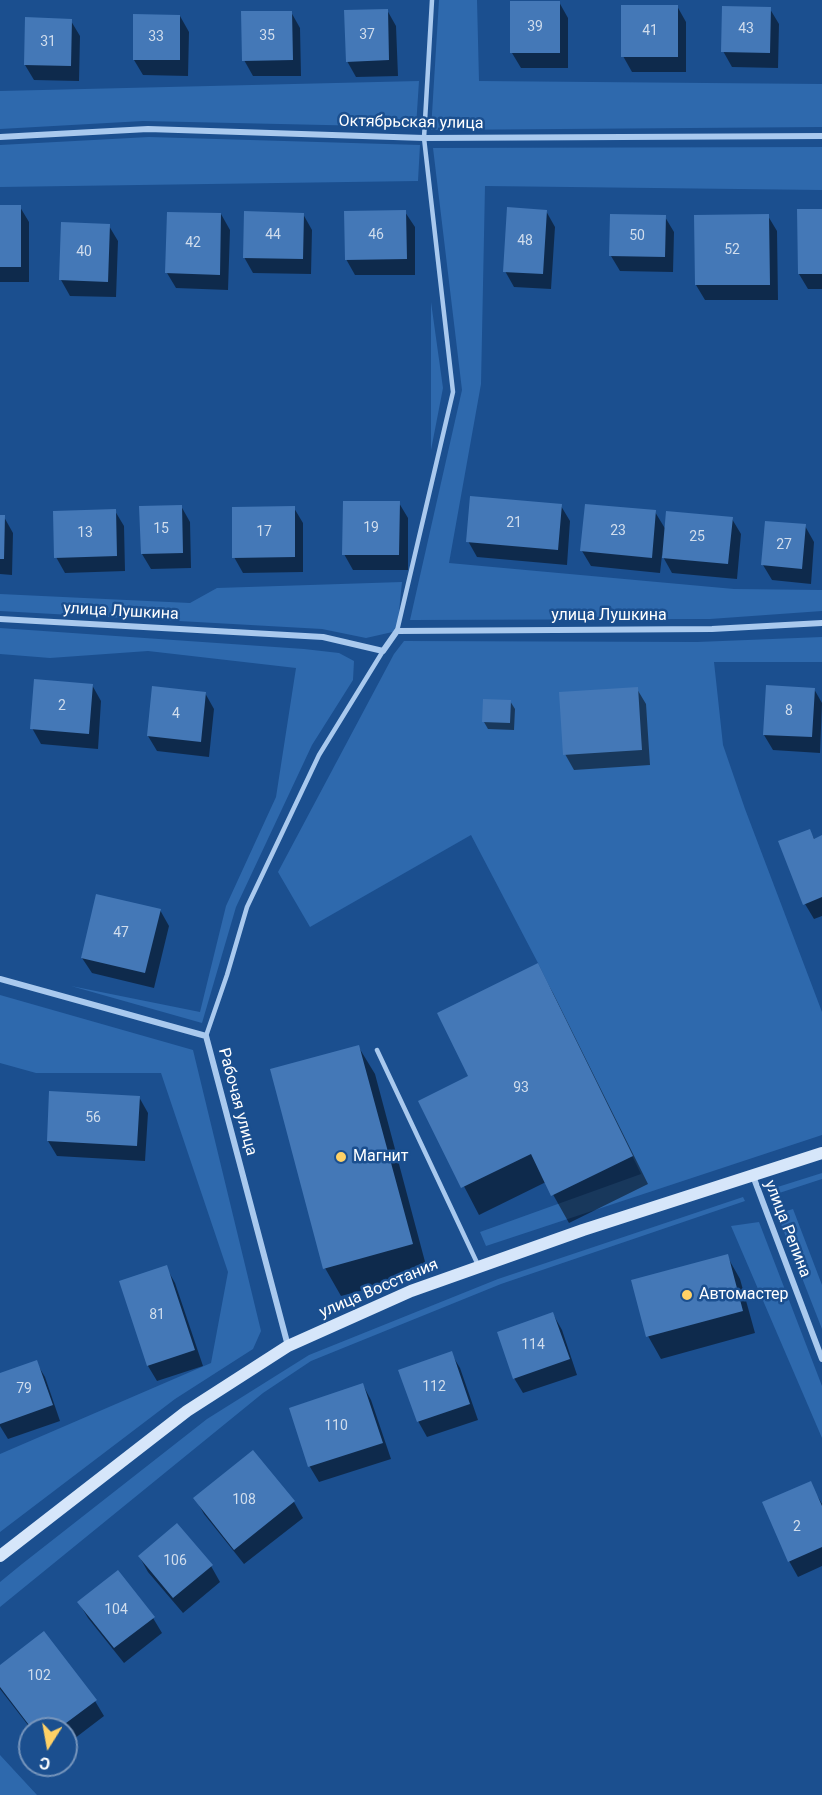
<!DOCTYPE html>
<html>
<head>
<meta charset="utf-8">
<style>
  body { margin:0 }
  #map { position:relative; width:822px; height:1795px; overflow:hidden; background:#1b4f8f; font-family:Roboto,sans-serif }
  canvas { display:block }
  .north { position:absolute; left:18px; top:1717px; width:60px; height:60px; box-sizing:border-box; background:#1b4f8f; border:2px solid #7695bc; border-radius:50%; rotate:191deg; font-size:16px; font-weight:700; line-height:24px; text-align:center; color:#fff }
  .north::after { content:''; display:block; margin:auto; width:21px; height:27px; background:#ffd166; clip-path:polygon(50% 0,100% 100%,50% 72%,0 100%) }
</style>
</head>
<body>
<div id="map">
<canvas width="822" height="1795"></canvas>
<div class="north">С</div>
</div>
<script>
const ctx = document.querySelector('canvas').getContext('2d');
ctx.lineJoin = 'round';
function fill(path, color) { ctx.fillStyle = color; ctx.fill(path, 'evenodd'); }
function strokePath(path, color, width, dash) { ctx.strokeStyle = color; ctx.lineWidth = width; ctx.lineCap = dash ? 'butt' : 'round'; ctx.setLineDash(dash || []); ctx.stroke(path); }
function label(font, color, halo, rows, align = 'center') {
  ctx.font = font + ' Roboto,sans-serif'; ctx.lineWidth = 5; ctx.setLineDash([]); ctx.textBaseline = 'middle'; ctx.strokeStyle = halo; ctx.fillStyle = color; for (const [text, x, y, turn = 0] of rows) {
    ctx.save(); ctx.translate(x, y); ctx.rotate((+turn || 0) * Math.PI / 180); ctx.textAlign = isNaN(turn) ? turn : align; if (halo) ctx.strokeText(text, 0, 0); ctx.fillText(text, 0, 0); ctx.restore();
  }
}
const green = new Path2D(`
  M 439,0 L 477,0 L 479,81 L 822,84 L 822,127 L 431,130 Z
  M 419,81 L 416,127 L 143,121 L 0,129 L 0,91 Z
  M 149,137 L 420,145 L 418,181 L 0,187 L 0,145 Z
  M 822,147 L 822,190 L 485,186 L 481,384 L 449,563 L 734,589 L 822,590 L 822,611 L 710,619 L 410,620 L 462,390 L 433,148 Z
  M 431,302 L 443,388 L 431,450 Z
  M 402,582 L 397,631 L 366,638 L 322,629 L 0,611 L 0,594 L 190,603 L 217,588 Z
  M 0,628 L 304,649 L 339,653 L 354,661 L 353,680 L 312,745 L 236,907 L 202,1023 L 71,986 L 200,1012 L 226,906 L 276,797 L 296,668 L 148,651 L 50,658 L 0,654 Z
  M 822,637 L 822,662 L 714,662 L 723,745 L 745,809 L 822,1012 L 822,1135 L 486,1246 L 480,1232 L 641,1174 L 538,963 L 471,835 L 310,927 L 278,872 L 394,654 L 404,641 L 697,642 Z
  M 0,995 L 193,1050 L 261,1331 L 253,1349 L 175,1399 L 0,1532 L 0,1454 L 211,1363 L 228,1272 L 161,1073 L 36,1073 L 0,1063 Z
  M 822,1173 L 822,1179 L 770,1196 L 768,1190 Z
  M 743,1197 L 745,1201 L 501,1284 L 311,1361 L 263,1393 L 0,1607 L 0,1582 L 22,1564 L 207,1419 L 309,1355 L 498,1279 Z
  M 793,1209 L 822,1285 L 822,1329 L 777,1214 Z
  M 759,1222 L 822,1386 L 822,1438 L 731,1226 Z
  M 0,1755 L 37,1795 L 0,1795 Z`);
const shadow = new Path2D(`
  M 559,2 L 568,18 L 568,68 L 521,68 L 512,53 Z
  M 677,6 L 686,22 L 686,72 L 632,72 L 623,56 Z
  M 770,9 L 779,24 L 778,68 L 732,67 L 723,51 Z
  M 387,10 L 396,26 L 398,76 L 356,77 L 347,61 Z
  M 291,12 L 300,28 L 301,76 L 253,76 L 244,60 Z
  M 180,16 L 189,32 L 188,76 L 143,75 L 134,60 Z
  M 71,21 L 80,36 L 79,81 L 34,80 L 25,65 Z
  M 0,207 L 20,207 L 29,222 L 29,282 L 0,282 Z
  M 822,210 L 822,289 L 808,289 L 799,274 Z
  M 546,211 L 555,227 L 551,289 L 514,287 L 505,271 Z
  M 405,212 L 415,227 L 415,275 L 355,275 L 346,259 Z
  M 221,214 L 230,230 L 228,290 L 176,288 L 167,273 Z
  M 303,214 L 312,230 L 311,274 L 253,273 L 244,257 Z
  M 768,216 L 777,231 L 778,300 L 705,300 L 696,285 Z
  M 665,217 L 674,232 L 673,272 L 620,271 L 611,256 Z
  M 109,226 L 118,241 L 116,297 L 70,296 L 61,280 Z
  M 399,503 L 408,518 L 408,570 L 353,570 L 344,554 Z
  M 181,506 L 190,522 L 191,568 L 151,569 L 142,554 Z
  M 561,506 L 570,521 L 567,565 L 477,557 L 468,541 Z
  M 294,508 L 303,523 L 303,572 L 243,573 L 234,557 Z
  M 115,511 L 124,526 L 125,571 L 65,573 L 56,557 Z
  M 655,512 L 666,530 L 732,519 L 741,534 L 737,579 L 672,573 L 662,555 L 660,573 L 591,566 L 582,551 Z
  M 0,517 L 4,517 L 13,533 L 12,575 L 0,574 Z
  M 805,526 L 814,542 L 811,584 L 772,580 L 763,565 Z
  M 92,685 L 101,701 L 98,749 L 41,744 L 32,728 Z
  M 637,689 L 646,704 L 650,765 L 574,770 L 565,754 Z
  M 814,689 L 822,703 L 820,753 L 773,750 L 764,735 Z
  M 205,693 L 214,709 L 209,757 L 157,751 L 148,736 Z
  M 510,701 L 515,709 L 514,730 L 488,729 L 484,722 Z
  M 809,830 L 815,840 L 822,837 L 822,916 L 814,919 L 805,904 Z
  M 160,910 L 169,926 L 154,988 L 92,973 L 82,958 Z
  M 537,965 L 553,993 L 648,1184 L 569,1223 L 546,1182 L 479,1215 L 420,1102 L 470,1077 Z
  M 358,1046 L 375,1074 L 428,1273 L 341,1296 L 325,1268 Z
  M 139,1097 L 148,1113 L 145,1161 L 57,1156 L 48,1141 Z
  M 727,1256 L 740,1279 L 755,1333 L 661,1359 L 648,1336 Z
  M 166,1267 L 175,1283 L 203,1366 L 157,1381 L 148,1366 Z
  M 553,1314 L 562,1330 L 577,1375 L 523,1393 L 514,1378 Z
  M 451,1353 L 460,1368 L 478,1420 L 427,1437 L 418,1421 Z
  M 36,1362 L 45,1377 L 60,1421 L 8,1439 L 0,1426 L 0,1374 Z
  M 363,1385 L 371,1400 L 391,1459 L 319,1482 L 310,1467 L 290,1409 Z
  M 253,1452 L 294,1502 L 303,1518 L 244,1564 L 204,1514 L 195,1498 Z
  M 810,1483 L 822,1504 L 822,1566 L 798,1577 L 789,1561 Z
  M 139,1556 L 211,1566 L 220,1582 L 183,1613 L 148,1572 Z
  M 79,1603 L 153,1618 L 162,1633 L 124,1663 L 88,1618 Z
  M 0,1666 L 95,1701 L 104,1716 L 66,1745 L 66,1729 L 31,1729 L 0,1689 Z`);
const building = new Path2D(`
  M 510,1 L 560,1 L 560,53 L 510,53 Z
  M 621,5 L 678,5 L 678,57 L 621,57 Z
  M 722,6 L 771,7 L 770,53 L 721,52 Z
  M 388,9 L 389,60 L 346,62 L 344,10 Z
  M 241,11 L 292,11 L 293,60 L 242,61 Z
  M 133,14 L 180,15 L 180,60 L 133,60 Z
  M 25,17 L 72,19 L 71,66 L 24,65 Z
  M 0,205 L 21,205 L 21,267 L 0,267 Z
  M 507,207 L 547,210 L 543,274 L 503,272 Z
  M 797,209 L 822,209 L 822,274 L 798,274 Z
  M 406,210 L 407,259 L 345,260 L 344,211 Z
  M 244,211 L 304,213 L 303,259 L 243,258 Z
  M 167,212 L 221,213 L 220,275 L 165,273 Z
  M 610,214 L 666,215 L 665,257 L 609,256 Z
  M 769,214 L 770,285 L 695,285 L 694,215 Z
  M 61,222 L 110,224 L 108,282 L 59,280 Z
  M 470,496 L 562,504 L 558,550 L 466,542 Z
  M 343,501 L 400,501 L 399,555 L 342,555 Z
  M 585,504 L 656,510 L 652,558 L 580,551 Z
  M 182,505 L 183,553 L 141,554 L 139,506 Z
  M 295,506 L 295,557 L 232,558 L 232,507 Z
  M 116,509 L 117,556 L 54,558 L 53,511 Z
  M 666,511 L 733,517 L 728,564 L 662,558 Z
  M 0,515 L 5,515 L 4,559 L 0,559 Z
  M 765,521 L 806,524 L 802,569 L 761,565 Z
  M 34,679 L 93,684 L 89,734 L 30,729 Z
  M 766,685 L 815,688 L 812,737 L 763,735 Z
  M 152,686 L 206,692 L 201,742 L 147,736 Z
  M 638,687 L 642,750 L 563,755 L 559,692 Z
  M 483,699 L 511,700 L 510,723 L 482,722 Z
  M 810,829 L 814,839 L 822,835 L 822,897 L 803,905 L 778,841 Z
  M 96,894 L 161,909 L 145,973 L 81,958 Z
  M 538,963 L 633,1156 L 551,1196 L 531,1154 L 461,1188 L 418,1101 L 468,1076 L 437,1013 Z
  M 359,1045 L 413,1244 L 323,1269 L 270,1069 Z
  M 49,1091 L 140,1096 L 137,1146 L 47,1141 Z
  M 728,1254 L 743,1311 L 646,1337 L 631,1280 Z
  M 167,1265 L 195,1350 L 147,1366 L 119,1281 Z
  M 553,1312 L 570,1359 L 513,1379 L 497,1332 Z
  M 452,1351 L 470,1404 L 417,1422 L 398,1370 Z
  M 37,1360 L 53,1405 L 0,1424 L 0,1373 Z
  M 363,1383 L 383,1443 L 308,1467 L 289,1408 Z
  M 253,1450 L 295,1501 L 234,1550 L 193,1498 Z
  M 811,1481 L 822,1506 L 822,1547 L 788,1562 L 762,1502 Z
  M 177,1523 L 213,1565 L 173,1598 L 138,1556 Z
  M 118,1570 L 155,1617 L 114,1648 L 77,1602 Z
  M 44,1631 L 97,1700 L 58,1729 L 32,1729 L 0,1687 L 0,1665 Z`);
const service = new Path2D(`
  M 397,631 L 453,392 L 424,138 L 432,0
  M 206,1036 L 227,975 L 247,907 L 319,755 L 383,651
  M 377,1050 L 479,1267`);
const minor = new Path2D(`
  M 0,137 L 148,129 L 424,138 L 822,136
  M 0,619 L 323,637 L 383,651 L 397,631 L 712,629 L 822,623
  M 0,979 L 206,1036 L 288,1346
  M 753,1176 L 822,1359`);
const secondary = new Path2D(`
  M 0,1556 L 187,1411 L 288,1346 L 411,1291 L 583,1230 L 822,1153`);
const markers = [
  [341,1157,6,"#ffd166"],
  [687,1295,6,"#ffd166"]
];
const numberNames = [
  ["39",535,27],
  ["43",746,29],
  ["41",650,31],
  ["37",367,35],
  ["35",267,36],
  ["33",156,37],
  ["31",48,42],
  ["44",273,235],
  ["46",376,235],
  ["50",637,236],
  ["48",525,241],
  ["42",193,243],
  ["52",732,250],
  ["40",84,252],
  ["21",514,523],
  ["19",371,528],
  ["15",161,529],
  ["23",618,531],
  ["17",264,532],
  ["13",85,533],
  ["25",697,537],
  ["27",784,545],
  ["2",62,706],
  ["8",789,711],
  ["4",176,714],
  ["47",121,933],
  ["93",521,1088],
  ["56",93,1118],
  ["81",157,1315],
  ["114",533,1345],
  ["112",434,1387],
  ["79",24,1389],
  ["110",336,1426],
  ["108",244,1500],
  ["2",797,1527],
  ["106",175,1561],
  ["104",116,1610],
  ["102",39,1676]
];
const streetNames = [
  ["Октябрьская улица",411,123,1],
  ["улица Лушкина",121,612,3],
  ["улица Лушкина",609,616],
  ["Рабочая улица",237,1102,75],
  ["улица Репина",787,1229,69],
  ["улица Восстания",379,1289,-23]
];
const poiNames = [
  ["Магнит",353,1157],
  ["Автомастер",699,1295]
];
fill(green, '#2e69ad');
fill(shadow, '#0007');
fill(building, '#4478b7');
strokePath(service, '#a9c9ee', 4.5);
strokePath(minor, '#a9c9ee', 6);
strokePath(secondary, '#d6e6fa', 12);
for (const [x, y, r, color] of markers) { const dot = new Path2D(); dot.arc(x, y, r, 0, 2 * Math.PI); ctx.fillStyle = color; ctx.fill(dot); strokePath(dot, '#1b4f8f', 2); }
label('14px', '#d0dded', null, numberNames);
label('16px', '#fff', '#1b4f8f', streetNames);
label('16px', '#fff', '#1b4f8f', poiNames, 'left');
</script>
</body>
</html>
